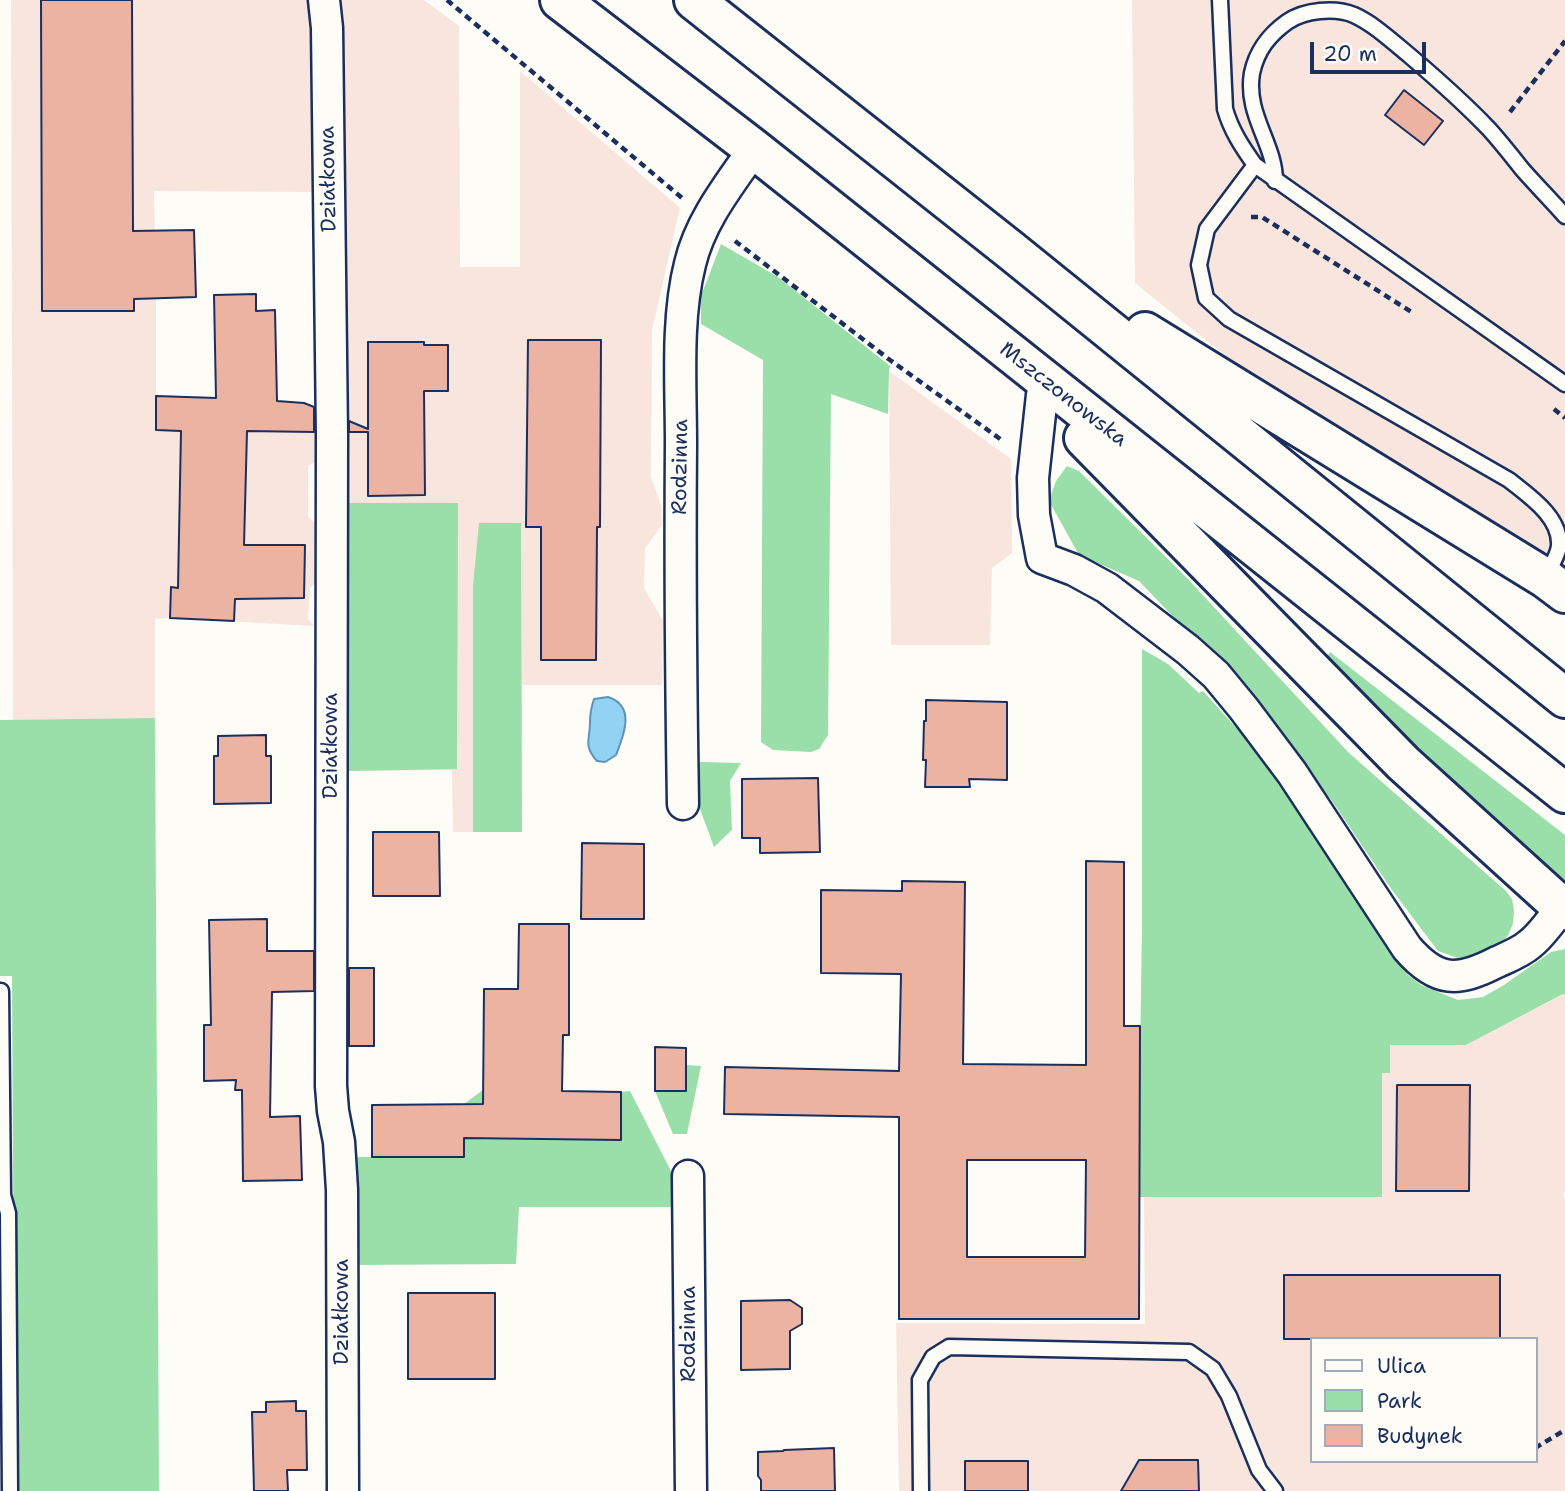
<!DOCTYPE html>
<html>
<head>
<meta charset="utf-8">
<style>
  body { margin:0 }
  #map { position:relative; width:1565px; height:1491px; overflow:hidden; background:#fdfcf7; font-family:"Shantell Sans",sans-serif }
  canvas { display:block }
  .legend { position:absolute; left:1310px; top:1337px; width:228px; height:126px; box-sizing:border-box; background:#fdfcf7; border:2px solid #a3aaba; margin:0; padding:9px 12px; list-style:none; font-size:21px; color:#1b2f5e }
  .legend li { display:flex; align-items:center; gap:14px; height:35px }
  .legend b { width:35px; border:2px solid #a3aaba }
  .scale { position:absolute; left:1310px; top:42px; width:116px; height:32px; box-sizing:border-box; border:4px solid #1b2f5e; border-top:0; padding-left:9px; font-size:21px; line-height:24px; white-space:nowrap; color:#1b2f5e; -webkit-text-stroke:5px #fdfcf7; paint-order:stroke }
</style>
</head>
<body>
<div id="map">
<canvas width="1565" height="1491"></canvas>
<ul class="legend">
<li><b style="height:9px;background:#fdfcf7"></b>Ulica</li>
<li><b style="height:19px;background:#9adea9"></b>Park</li>
<li><b style="height:19px;background:#ecb3a3"></b>Budynek</li>
</ul>
<div class="scale">20 m</div>
</div>
<script>
const ctx = document.querySelector('canvas').getContext('2d');
ctx.lineJoin = 'round';
function fill(path, color) { ctx.fillStyle = color; ctx.fill(path, 'evenodd'); }
function strokePath(path, color, width, dash) { ctx.strokeStyle = color; ctx.lineWidth = width; ctx.lineCap = dash ? 'butt' : 'round'; ctx.setLineDash(dash || []); ctx.stroke(path); }
function label(font, color, halo, rows, align = 'center') {
  ctx.font = font + ' "Shantell Sans",sans-serif'; ctx.lineWidth = 6; ctx.setLineDash([]); ctx.textBaseline = 'middle'; ctx.strokeStyle = halo; ctx.fillStyle = color; for (const [text, x, y, turn = 0] of rows) {
    ctx.save(); ctx.translate(x, y); ctx.rotate((+turn || 0) * Math.PI / 180); ctx.textAlign = isNaN(turn) ? turn : align; if (halo) ctx.strokeText(text, 0, 0); ctx.fillText(text, 0, 0); ctx.restore();
  }
}
const built = new Path2D(`
  M 11,0 L 310,0 L 314,6 L 317,192 L 154,191 L 156,298 L 156,430 L 318,432 L 318,461 L 308,466 L 308,516 L 317,526 L 318,581 L 310,588 L 309,607 L 308,619 L 314,626 L 170,618 L 155,619 L 155,718 L 13,720 Z
  M 340,0 L 424,0 L 459,26 L 460,267 L 520,267 L 520,71 L 680,208 L 652,330 L 651,477 L 661,505 L 662,525 L 645,548 L 644,588 L 663,621 L 662,685 L 522,685 L 522,832 L 453,832 L 452,770 L 349,771 Z
  M 1132,0 L 1565,0 L 1565,567 L 1247,373 L 1135,283 Z
  M 889,371 L 1011,459 L 1012,553 L 992,568 L 990,645 L 891,645 Z
  M 1564,994 L 1565,995 L 1565,1192 L 1563,1193 L 1565,1198 L 1565,1491 L 899,1491 L 896,1323 L 1145,1324 L 1144,1197 L 1382,1197 L 1382,1073 L 1390,1072 L 1390,1044 L 1466,1045 ZM 1311,1339 L 1535,1339 L 1535,1461 L 1311,1461 Z`);
const green = new Path2D(`
  M 721,244 L 778,277 L 890,366 L 889,371 L 888,414 L 831,394 L 828,735 L 819,749 L 811,752 L 773,750 L 761,742 L 763,360 L 701,324 L 701,296 Z
  M 1067,466 L 1079,471 L 1186,577 L 1349,753 L 1506,891 L 1512,899 L 1514,911 L 1513,924 L 1508,935 L 1501,944 L 1494,949 L 1477,957 L 1458,958 L 1438,951 L 1392,890 L 1332,801 L 1276,730 L 1185,629 L 1139,581 L 1079,555 L 1049,501 L 1056,481 Z
  M 346,503 L 458,503 L 457,769 L 349,771 Z
  M 479,523 L 521,523 L 522,832 L 473,832 L 473,586 Z
  M 1142,649 L 1168,664 L 1199,693 L 1203,691 L 1257,751 L 1299,811 L 1385,946 L 1408,975 L 1421,985 L 1458,1000 L 1483,997 L 1504,985 L 1551,952 L 1565,949 L 1565,995 L 1563,994 L 1466,1045 L 1390,1045 L 1390,1073 L 1382,1073 L 1382,1197 L 1138,1197 L 1142,925 Z
  M 1330,652 L 1565,835 L 1565,880 L 1419,762 L 1323,664 Z
  M 155,718 L 159,1491 L 15,1491 L 12,976 L 0,976 L 0,720 Z
  M 700,762 L 741,763 L 730,781 L 732,830 L 714,847 L 700,809 Z
  M 686,1065 L 701,1066 L 687,1134 L 673,1134 L 655,1091 L 686,1091 Z
  M 483,1090 L 518,1091 L 621,1139 L 621,1092 L 630,1091 L 674,1177 L 672,1207 L 519,1207 L 516,1264 L 352,1265 L 352,1157 L 464,1157 L 464,1104 Z`);
const water = new Path2D(`
  M 608,697 C 636,706 624,735 616,755 L 605,762 L 597,761 C 583,745 590,741 590,722 C 590,713 591,708 594,699 Z`);
const building = new Path2D(`
  M 41,0 L 132,0 L 133,231 L 194,230 L 196,297 L 134,299 L 134,311 L 42,311 Z
  M 1404,90 L 1443,121 L 1424,145 L 1385,115 Z
  M 256,294 L 256,311 L 275,310 L 277,401 L 304,403 L 314,407 L 314,432 L 247,431 L 244,545 L 305,545 L 304,598 L 235,599 L 234,621 L 170,618 L 171,587 L 178,588 L 181,431 L 156,430 L 156,396 L 216,398 L 214,295 Z
  M 528,340 L 601,340 L 600,527 L 597,527 L 596,660 L 541,660 L 541,527 L 526,527 Z
  M 368,342 L 424,342 L 424,345 L 448,345 L 448,391 L 424,391 L 425,495 L 368,496 L 368,432 L 349,432 L 349,421 L 368,429 Z
  M 926,700 L 1007,702 L 1007,780 L 969,779 L 970,787 L 925,787 L 926,760 L 923,760 L 924,721 L 926,721 Z
  M 266,735 L 266,756 L 271,756 L 271,803 L 214,804 L 214,756 L 218,756 L 218,736 Z
  M 818,778 L 820,852 L 760,853 L 760,838 L 742,838 L 742,779 Z
  M 373,832 L 439,832 L 440,896 L 373,896 Z
  M 582,843 L 644,844 L 644,919 L 581,919 Z
  M 1086,861 L 1124,862 L 1124,1026 L 1140,1026 L 1139,1319 L 899,1319 L 899,1117 L 724,1114 L 725,1067 L 899,1071 L 901,974 L 821,973 L 821,890 L 902,891 L 902,881 L 965,882 L 963,1064 L 1086,1065 ZM 967,1160 L 1086,1160 L 1085,1257 L 967,1257 Z
  M 267,919 L 267,951 L 314,951 L 314,991 L 272,992 L 270,1117 L 300,1116 L 302,1180 L 243,1181 L 242,1090 L 235,1090 L 236,1080 L 204,1081 L 204,1025 L 211,1025 L 209,920 Z
  M 519,924 L 569,924 L 569,1035 L 563,1035 L 562,1091 L 621,1092 L 621,1140 L 464,1138 L 464,1157 L 372,1157 L 372,1105 L 483,1104 L 484,989 L 518,989 Z
  M 349,968 L 374,968 L 374,1046 L 349,1046 Z
  M 655,1047 L 686,1048 L 686,1091 L 655,1091 Z
  M 1397,1085 L 1470,1085 L 1469,1191 L 1396,1191 Z
  M 1284,1275 L 1500,1275 L 1500,1339 L 1284,1339 Z
  M 408,1293 L 495,1293 L 495,1379 L 408,1379 Z
  M 790,1300 L 802,1308 L 802,1324 L 790,1331 L 790,1369 L 741,1370 L 741,1301 Z
  M 296,1401 L 296,1411 L 306,1411 L 307,1470 L 287,1470 L 288,1491 L 254,1491 L 252,1412 L 266,1412 L 266,1402 Z
  M 834,1448 L 835,1491 L 761,1491 L 761,1480 L 758,1476 L 758,1452 L 783,1451 L 784,1450 Z
  M 1139,1460 L 1198,1460 L 1199,1491 L 1121,1491 Z
  M 965,1461 L 1028,1461 L 1028,1491 L 965,1491 Z`);
const path = new Path2D(`
  M 447,0 L 682,198
  M 1510,112 L 1565,41
  M 1251,217 L 1262,217 L 1413,313
  M 735,241 L 890,360 L 1003,441
  M 1554,409 L 1565,418
  M 1535,1448 L 1565,1430`);
const service = new Path2D(`
  M 1220,0 L 1225,109 C 1231,130 1242,147 1255,165 L 1565,384
  M 1255,165 L 1207,229 L 1199,265 L 1206,298 L 1229,319 L 1509,480 C 1529,496 1561,517 1559,546 C 1558,556 1550,568 1545,577
  M 1275,181 C 1275,143 1245,115 1252,73 C 1257,50 1269,35 1287,22 C 1304,10 1335,7 1354,15 C 1374,24 1393,42 1410,56 C 1437,79 1463,102 1488,128 C 1500,141 1511,155 1522,169 C 1536,185 1551,200 1565,216
  M 1,991 L 3,1195 L 8,1213 L 10,1491
  M 921,1491 L 920,1380 L 933,1357 L 949,1347 L 1189,1352 L 1213,1369 L 1229,1396 L 1259,1470 L 1275,1491`);
const minor = new Path2D(`
  M 324,0 L 327,28 L 332,435 L 331,1086 L 333,1111 L 339,1142 L 342,1190 L 343,1491
  M 1042,395 L 1033,478 L 1034,515 L 1042,558 L 1074,570 L 1107,588 L 1188,650 L 1216,675 L 1244,709 L 1292,773 L 1407,948 C 1437,983 1458,982 1497,962 C 1508,957 1521,952 1530,944 C 1542,935 1552,919 1562,907
  M 683,804 C 681,683 680,563 681,443 C 681,386 676,319 690,264 C 700,221 729,185 754,149
  M 688,1176 L 691,1491`);
const secondary = new Path2D(`
  M 560,0 L 754,149 L 1565,793
  M 694,0 L 1009,249 L 1565,698
  M 1145,332 L 1545,578 L 1565,593
  M 1084,438 L 1403,763 L 1565,910`);
const streetNames = [
  ["Działkowa",329,179,-91],
  ["Mszczonowska",1063,395,38],
  ["Rodzinna",681,467,-89],
  ["Działkowa",332,746,-90],
  ["Działkowa",343,1312,-90],
  ["Rodzinna",690,1334,-90]
];
fill(built, '#f8e6de');
fill(green, '#9adea9');
fill(water, '#92d3f3');
strokePath(water, '#6291b7', 2);
fill(building, '#ecb3a3');
strokePath(building, '#1b2f5e', 2);
strokePath(service, '#1b2f5e', 19);
strokePath(minor, '#1b2f5e', 35);
strokePath(secondary, '#1b2f5e', 44);
strokePath(path, '#1b2f5e', 4.5, [7, 5]);
strokePath(service, '#fdfcf7', 14);
strokePath(minor, '#fdfcf7', 30);
strokePath(secondary, '#fdfcf7', 38);
label('21px', '#1b2f5e', '#fdfcf7', streetNames);
</script>
</body>
</html>
